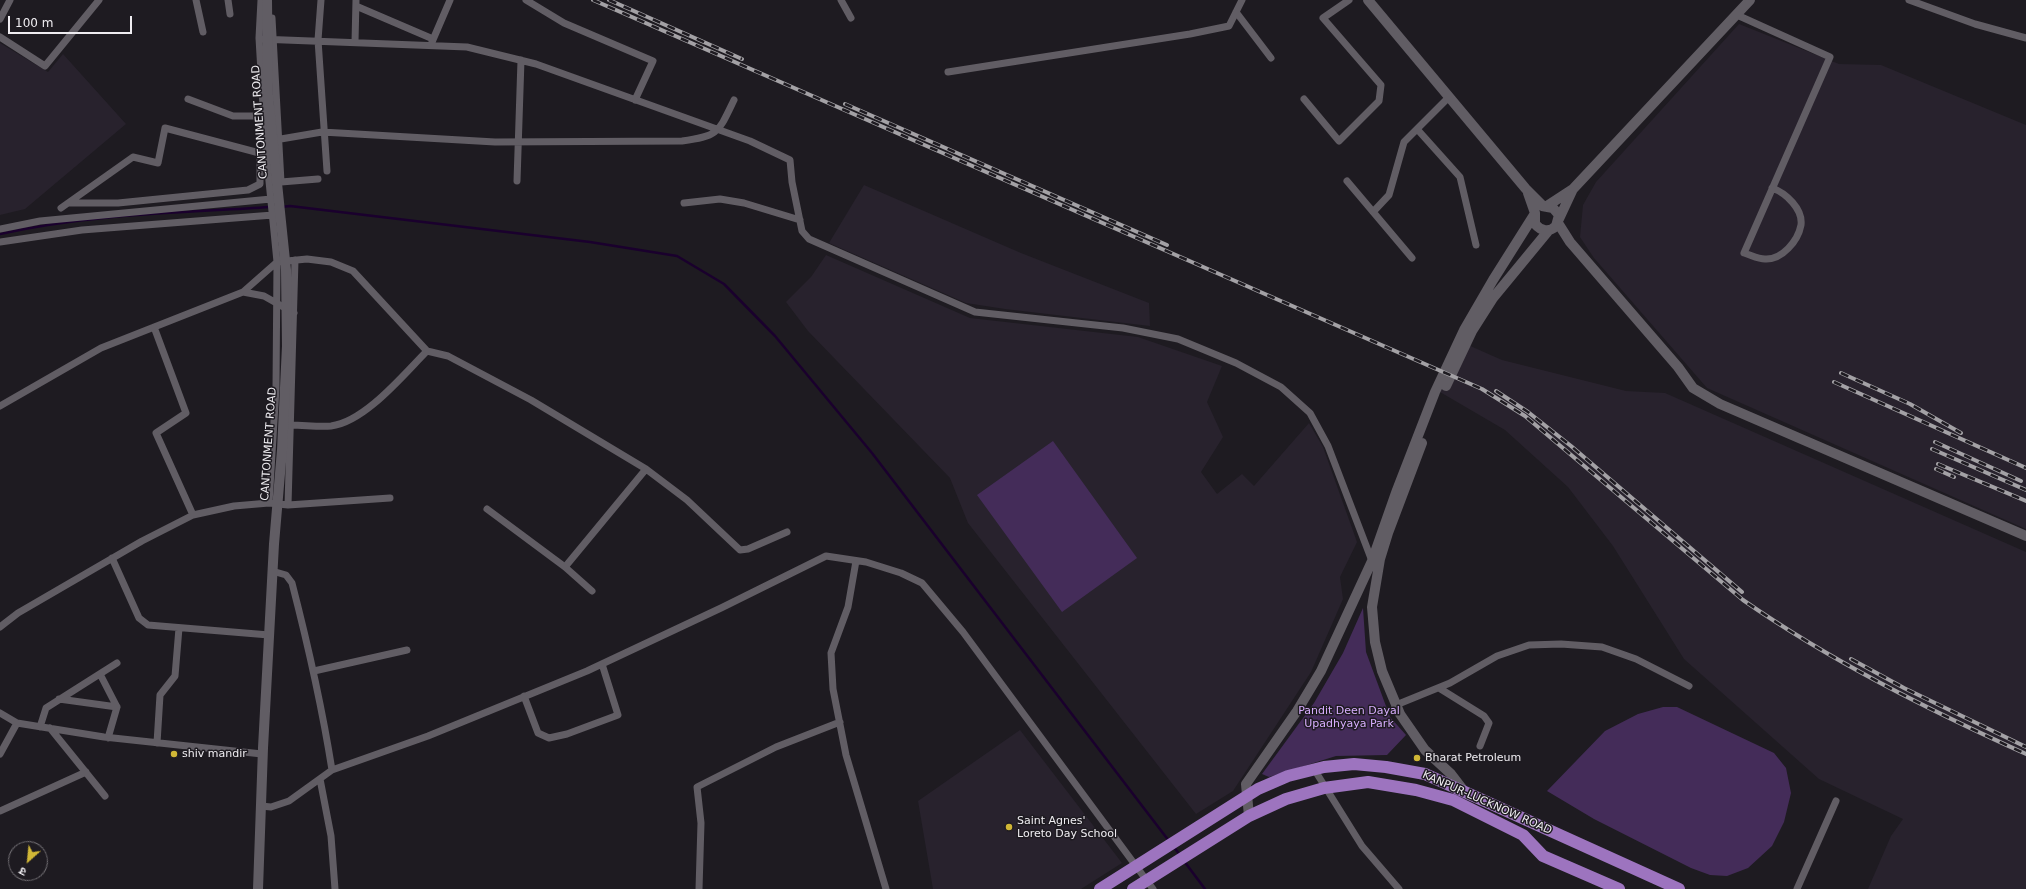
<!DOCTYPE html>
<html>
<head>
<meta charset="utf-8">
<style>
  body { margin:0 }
  #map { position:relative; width:2026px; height:889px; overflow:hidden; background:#1e1b21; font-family:"DejaVu Sans","Noto Sans Devanagari",sans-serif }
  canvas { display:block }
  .north { position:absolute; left:8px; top:841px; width:40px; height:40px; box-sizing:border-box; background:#1e1b21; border:1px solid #726f74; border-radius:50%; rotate:207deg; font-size:11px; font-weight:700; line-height:16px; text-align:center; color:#efedf1 }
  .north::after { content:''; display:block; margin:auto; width:14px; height:18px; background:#d1b736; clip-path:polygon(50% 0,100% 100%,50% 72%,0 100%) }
  .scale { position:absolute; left:8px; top:16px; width:124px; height:18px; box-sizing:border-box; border:2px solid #efedf1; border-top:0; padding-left:5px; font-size:12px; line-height:14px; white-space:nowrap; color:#efedf1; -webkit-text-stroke:3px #1e1b21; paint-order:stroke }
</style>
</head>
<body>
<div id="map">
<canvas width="2026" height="889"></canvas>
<div class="north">उ</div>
<div class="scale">100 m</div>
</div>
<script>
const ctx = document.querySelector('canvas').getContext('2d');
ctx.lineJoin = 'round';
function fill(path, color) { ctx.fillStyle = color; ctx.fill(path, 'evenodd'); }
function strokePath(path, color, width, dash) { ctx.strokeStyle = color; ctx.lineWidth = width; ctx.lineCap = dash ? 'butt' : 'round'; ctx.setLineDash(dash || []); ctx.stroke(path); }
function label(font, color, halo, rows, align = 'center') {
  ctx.font = font + ' "DejaVu Sans",sans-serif'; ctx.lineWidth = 3; ctx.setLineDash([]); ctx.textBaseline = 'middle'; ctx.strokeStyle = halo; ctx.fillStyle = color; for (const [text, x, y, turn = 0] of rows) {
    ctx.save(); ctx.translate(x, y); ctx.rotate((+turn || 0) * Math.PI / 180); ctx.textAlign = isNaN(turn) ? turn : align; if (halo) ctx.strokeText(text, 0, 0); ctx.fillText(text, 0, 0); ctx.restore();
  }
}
const built = new Path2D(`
  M 1739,24 L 1839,64 L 1881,65 L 2026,125 L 2026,529 L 1707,388 L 1594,258 L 1580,237 L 1583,205 L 1596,182 Z
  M 0,43 L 48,72 L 63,54 L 126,124 L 25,209 L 0,215 Z
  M 864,185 L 1021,253 L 1149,303 L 1150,326 L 1005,309 L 966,303 L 829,243 Z
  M 826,255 L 970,318 L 1138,337 L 1222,366 L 1207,402 L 1223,437 L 1201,472 L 1217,494 L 1242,474 L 1254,486 L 1309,423 L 1323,447 L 1357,542 L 1340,577 L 1343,599 L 1311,672 L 1233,791 L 1196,814 L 968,523 L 950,478 L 808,331 L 786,302 L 811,277 Z
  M 1459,341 L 1502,360 L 1626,391 L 1665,393 L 2026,552 L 2026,889 L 1868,889 L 1891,836 L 1903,819 L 1819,779 L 1684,659 L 1613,546 L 1568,487 L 1505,430 L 1440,392 Z
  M 1020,730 L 1122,863 L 1081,889 L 933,889 L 918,801 Z`);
const green = new Path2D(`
  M 1053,441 L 1137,558 L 1062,612 L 977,495 Z
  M 1363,608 L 1366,652 L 1390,717 L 1406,735 L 1387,755 L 1336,756 L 1269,777 L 1262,774 L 1314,703 L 1343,653 Z
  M 1663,707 L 1677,707 L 1774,753 L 1786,768 L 1791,793 L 1784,822 L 1772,846 L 1748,868 L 1727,876 L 1710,875 L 1691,868 L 1594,819 L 1547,791 L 1605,731 L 1638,714 Z`);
const stream = new Path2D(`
  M 281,207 L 290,206 L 590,242 L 677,256 L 724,284 L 775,336 L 872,453 L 1169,841
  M 0,234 C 88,214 180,213 270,207
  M 1173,846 L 1180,855
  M 1184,861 L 1205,889`);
const street = new Path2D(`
  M 196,0 L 203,32
  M 228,0 L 230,14
  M 261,0 L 259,38 L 265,141 L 277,262 L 276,388 L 269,503
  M 321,0 L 318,40 L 327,171
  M 526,0 L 564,23 L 653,61 L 635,100
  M 841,0 L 851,18
  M 1909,0 L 1975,24 L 2026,38
  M 356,6 L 433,39
  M 1236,12 L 1271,58
  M 1737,15 L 1830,57 L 1744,253 C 1751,255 1758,259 1765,259 C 1782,260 1798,241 1801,225 C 1803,209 1786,193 1772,188
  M 272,18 L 281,182 L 318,179
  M 0,19 L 10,0
  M 0,37 L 45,66 L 99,0
  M 259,39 L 467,47 L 536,64 L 750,141 L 790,160 L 792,182 L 802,231 L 809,239 L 975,312 L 1123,328 L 1178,339 L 1236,363 L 1281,387 L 1310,413 L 1328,446 L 1372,561
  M 355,42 L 356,0
  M 432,42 L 450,0
  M 948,72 L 1190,34 L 1229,26 L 1242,0
  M 188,99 L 233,116 L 264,116
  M 1304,99 L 1339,141 L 1379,101 L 1381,85 L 1323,18 L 1349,0
  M 1417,129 L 1460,177 L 1476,245
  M 269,141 L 322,132 L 495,142 L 682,141 C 719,136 718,133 734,100
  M 517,181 L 521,60
  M 1347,181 L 1412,258
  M 69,203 L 118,203 L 248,190 L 260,184 L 260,153
  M 684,203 L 720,199 L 744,203 L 800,220
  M 61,208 L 133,157 L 158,163 L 165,128 L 267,155
  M 1373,212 L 1389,195 L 1404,142 L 1449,97
  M 0,229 L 40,221 L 271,199
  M 0,242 L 82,230 L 273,215
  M 243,292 L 277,262 L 307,259 L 331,262 L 353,271 L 427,351 L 448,356 L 531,400 L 646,469 L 687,500 L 740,550 L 748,549 L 787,532
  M 154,327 L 186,413 L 156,433 L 193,515
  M 0,406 L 101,348 L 243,292 L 264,296 L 294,313
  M 291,425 C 304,425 318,427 331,426 C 365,422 404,374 427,351
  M 288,505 L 295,260
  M 487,509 L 565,567 L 592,591
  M 112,558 L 139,618 L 148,625 L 269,635
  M 856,561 L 848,607 L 831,653 L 833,689 L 846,755 L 886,889
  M 565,567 L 646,469
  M 272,571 L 286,575 L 292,583 C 308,645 322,707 332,770
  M 0,627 L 18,613 L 142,541 L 193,515 L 234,506 L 269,503 L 288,505 L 390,498
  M 314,671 L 407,650
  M 100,674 L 117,707
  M 1439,688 L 1484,716 L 1489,723 L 1480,746
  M 524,696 L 538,733 L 549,738 L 567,734 L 618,715 L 602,664
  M 59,699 L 117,707 L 108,738
  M 1396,705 L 1450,683 L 1497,656 L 1529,645 L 1561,644 L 1602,647 L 1636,659 L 1689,686
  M 0,713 L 17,723 L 104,737 L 262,754
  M 40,727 L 46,708 L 117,663
  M 50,728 L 105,796
  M 157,743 L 160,695 L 175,676 L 179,628
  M 0,754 L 17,723
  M 1314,769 L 1362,846 L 1399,889
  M 320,779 L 331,836 L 335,889
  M 261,806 L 271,807 L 289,801 L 332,770 L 428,736 L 587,671 L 721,608 L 826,556 L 866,562 L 901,573 L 922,583 L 963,632 L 1153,889
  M 0,811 L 86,772
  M 699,889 L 701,823 L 697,787 L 776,747 L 840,722
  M 1797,889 L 1836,801`);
const secondary = new Path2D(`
  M 1368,0 L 1526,189 L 1543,206
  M 1528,193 L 1535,213 L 1535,224 C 1541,231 1549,233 1556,226 L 1559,215 L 1553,208 L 1542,206
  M 1547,206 L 1573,189 L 1750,0
  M 1559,219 L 1573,189
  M 1558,223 L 1570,242 L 1678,367 L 1693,388 L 1720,404 L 2026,536
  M 1446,386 L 1472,331 L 1493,298 L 1549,230
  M 1422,443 L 1388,533 L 1380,559 L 1372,607 L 1375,642 L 1382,671 L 1400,714 L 1425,750 L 1451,774 L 1464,791
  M 1249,816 L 1246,784 L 1297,711 L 1321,671 L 1372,561 L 1397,490 L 1435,392 L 1464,330 L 1493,280 L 1534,215
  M 258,889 L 263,748 L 274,544 L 282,450 L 287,346 L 286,270 L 268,96 L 267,0`);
const primary = new Path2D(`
  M 1100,889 L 1258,789 L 1288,776 L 1324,767 L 1354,764 L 1386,767 L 1425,774 L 1679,889
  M 1133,889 L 1249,816 L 1286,799 L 1324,788 L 1368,782 L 1416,790 L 1453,800 L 1523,835 L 1543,856 L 1619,889`);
const rail = new Path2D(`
  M 593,0 L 1482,389 L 1525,416 L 1743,600 C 1831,661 1929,710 2026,754
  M 609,0 L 742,59
  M 845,104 L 1167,245
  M 1841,373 L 1910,404 L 1961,433
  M 1834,382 L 2026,468
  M 1496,391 L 1528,412 L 1571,446 L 1742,592
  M 1935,442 L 2021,481
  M 1932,449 L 2026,490
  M 1938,464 L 2026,501
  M 1936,469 L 1954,477
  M 1851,659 L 1904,688 L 2026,747`);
const markers = [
  [174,754,4,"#d1b736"],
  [1417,758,4,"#d1b736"],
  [1009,827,4,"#d1b736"]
];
const streetNames = [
  ["CANTONMENT ROAD",260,122,-94],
  ["CANTONMENT ROAD",269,444,-86],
  ["KANPUR-LUCKNOW ROAD",1487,803,24]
];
const parkNames = [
  ["Pandit Deen Dayal",1349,711],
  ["Upadhyaya Park",1349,724]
];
const poiNames = [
  ["shiv mandir",182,754],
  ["Bharat Petroleum",1425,758],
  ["Saint Agnes'",1017,821],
  ["Loreto Day School",1017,834]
];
fill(built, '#28222d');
fill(green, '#442c59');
strokePath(stream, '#1a002d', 2.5);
strokePath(street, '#615d64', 7);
strokePath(secondary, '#615d64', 10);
strokePath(primary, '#9d74bf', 12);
strokePath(rail, '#a3a1a5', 4);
strokePath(rail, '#1e1b21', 2.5, [8]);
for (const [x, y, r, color] of markers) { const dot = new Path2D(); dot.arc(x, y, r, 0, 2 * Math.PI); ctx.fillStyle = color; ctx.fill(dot); strokePath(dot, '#1e1b21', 1.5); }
label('11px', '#efedf1', '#1e1b21', streetNames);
label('11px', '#d7adfd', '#1e1b21', parkNames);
label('11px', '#efedf1', '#1e1b21', poiNames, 'left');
</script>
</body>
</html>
